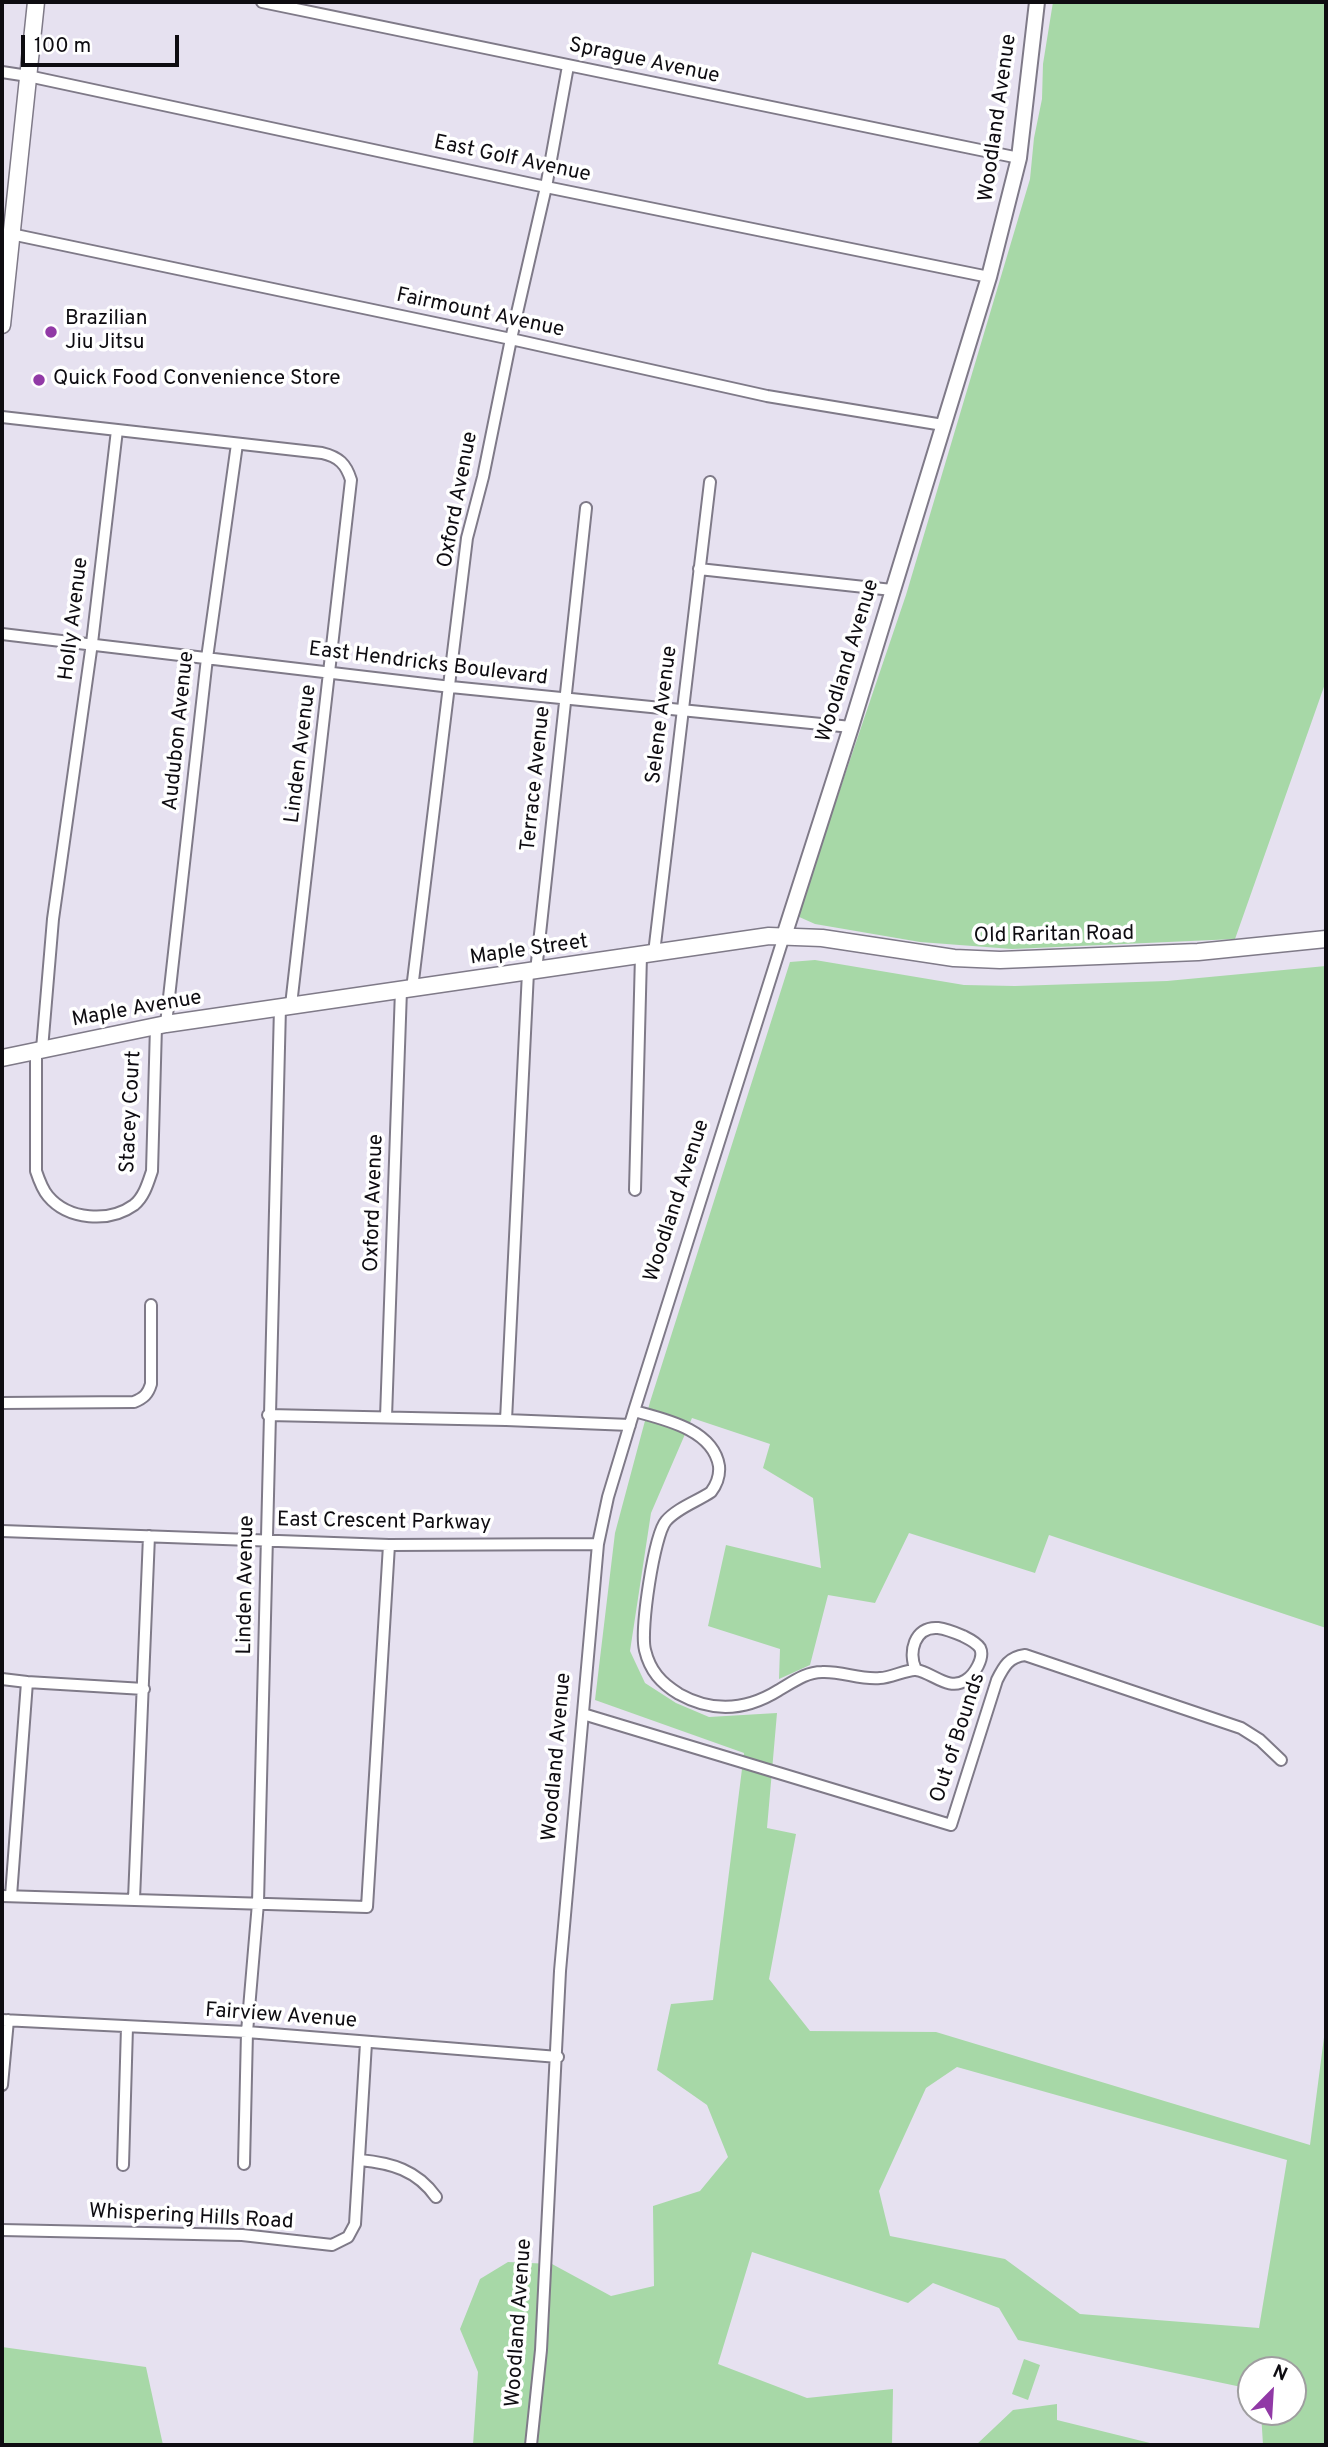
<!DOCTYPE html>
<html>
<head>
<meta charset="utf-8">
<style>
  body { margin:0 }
  #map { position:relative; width:1328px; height:2447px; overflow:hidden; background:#e6e1f0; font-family:Overpass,sans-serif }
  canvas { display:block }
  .frame { position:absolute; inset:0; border:4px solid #0e0c11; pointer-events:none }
  .north { position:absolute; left:1237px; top:2356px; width:70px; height:70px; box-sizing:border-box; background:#fff; border:2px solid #9f9ea0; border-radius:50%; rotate:24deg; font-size:19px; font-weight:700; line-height:28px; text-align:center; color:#0e0c11 }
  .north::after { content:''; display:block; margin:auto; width:24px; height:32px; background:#9139a6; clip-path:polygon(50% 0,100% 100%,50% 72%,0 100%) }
  .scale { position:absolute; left:21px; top:35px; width:158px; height:32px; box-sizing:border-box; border:4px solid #0e0c11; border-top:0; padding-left:9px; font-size:21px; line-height:24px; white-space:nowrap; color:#0e0c11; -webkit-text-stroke:5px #fff; paint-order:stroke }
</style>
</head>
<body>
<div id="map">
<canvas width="1328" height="2447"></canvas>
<div class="frame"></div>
<div class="north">N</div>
<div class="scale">100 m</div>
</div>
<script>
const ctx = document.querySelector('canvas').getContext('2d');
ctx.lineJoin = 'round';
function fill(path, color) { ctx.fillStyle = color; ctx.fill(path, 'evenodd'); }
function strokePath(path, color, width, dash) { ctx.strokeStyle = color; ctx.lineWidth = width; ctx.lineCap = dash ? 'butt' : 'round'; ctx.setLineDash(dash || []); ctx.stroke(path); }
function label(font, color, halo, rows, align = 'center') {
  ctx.font = font + ' Overpass,sans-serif'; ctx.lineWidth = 7; ctx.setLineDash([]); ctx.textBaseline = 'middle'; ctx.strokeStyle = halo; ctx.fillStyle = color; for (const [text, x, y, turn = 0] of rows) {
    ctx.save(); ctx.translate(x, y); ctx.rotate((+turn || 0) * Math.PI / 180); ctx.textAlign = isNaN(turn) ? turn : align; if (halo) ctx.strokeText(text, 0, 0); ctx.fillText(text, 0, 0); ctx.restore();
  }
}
const green = new Path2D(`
  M 1053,2 L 1326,2 L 1326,681 L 1235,939 L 1012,949 L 920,942 L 815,924 L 797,916 L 906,595 L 1030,179 L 1034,138 L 1042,99 L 1043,64 Z
  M 815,960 L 964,985 L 1015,986 L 1167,981 L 1326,966 L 1326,1628 L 1049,1535 L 1035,1573 L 909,1533 L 875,1603 L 828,1595 L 810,1665 L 779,1679 L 780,1649 L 708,1626 L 726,1545 L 821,1568 L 813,1498 L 763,1468 L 770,1444 L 692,1418 L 651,1513 L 630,1651 L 645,1683 L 676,1703 L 709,1717 L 777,1713 L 767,1828 L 796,1834 L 769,1979 L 810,2031 L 936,2032 L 1310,2145 L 1326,2022 L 1326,2445 L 1263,2445 L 1261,2412 L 1293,2412 L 1293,2370 L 1251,2370 L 1251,2389 L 1018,2340 L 999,2308 L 933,2283 L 908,2303 L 752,2252 L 718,2364 L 807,2398 L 893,2389 L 892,2445 L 473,2445 L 478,2372 L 460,2329 L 480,2279 L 508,2262 L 552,2264 L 611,2296 L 654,2286 L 653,2206 L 700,2191 L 728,2157 L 707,2105 L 657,2070 L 671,2004 L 713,2000 L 744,1753 L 595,1700 L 615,1533 L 650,1402 L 790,962 ZM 957,2067 L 1287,2160 L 1259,2328 L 1080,2314 L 1005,2259 L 890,2236 L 879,2191 L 926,2088 Z
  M 2,2347 L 146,2367 L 163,2445 L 2,2445 Z
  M 1024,2359 L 1040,2365 L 1028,2400 L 1012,2394 Z
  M 1057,2404 L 1057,2420 L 1158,2445 L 976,2445 L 1013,2410 Z`);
const minor = new Path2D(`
  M 262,2 L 1019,158
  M 2,72 L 28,76 L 546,187 L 989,277
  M 11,234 L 511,339 L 767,396 L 943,425
  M 2,417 L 322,453 C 339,457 346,464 351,480 L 291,1005
  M 699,569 L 892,590
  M 2,634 L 451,687 L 851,727
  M 654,953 L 710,482
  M 536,971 L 586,508
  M 412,989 L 467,538 L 483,477 L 511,339 L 546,187 L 568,66
  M 166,1024 L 207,658 L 237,444
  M 42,1049 L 53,919 L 92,643 L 117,430
  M 36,1050 L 36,1171 C 39,1180 42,1189 48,1196 C 68,1220 109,1223 134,1205 C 144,1197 148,1183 152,1171 L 156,1026
  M 635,1190 L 641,955
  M 2,1403 L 134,1402 C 144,1398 148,1394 151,1384 L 151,1305
  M 634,1411 C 663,1419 713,1429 719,1466 C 720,1476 717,1484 711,1492 C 698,1501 677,1508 666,1521 C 654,1535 640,1630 645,1650 C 650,1671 661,1683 679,1694 C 713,1713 747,1710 779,1690 C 793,1682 806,1672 822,1672 C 842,1671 860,1680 880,1678 C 890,1678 908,1669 916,1670 C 932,1672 949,1692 966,1680 C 974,1675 985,1658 980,1648 C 976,1642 969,1639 963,1636 C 956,1633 946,1629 938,1628 C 914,1626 908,1653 916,1670
  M 268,1415 L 506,1420 L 630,1425
  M 386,1417 L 401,990
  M 506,1420 L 528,972
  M 2,1531 L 389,1545 L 598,1544
  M 2,1679 L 27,1682
  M 583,1714 L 951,1825 L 997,1680 C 1004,1666 1009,1657 1025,1655 L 1241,1728 L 1260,1740 L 1281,1760
  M 2,1896 L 367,1907 L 389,1545
  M 11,1896 L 27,1682 L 144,1689
  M 134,1899 L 149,1536
  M 2,2020 L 247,2032 L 558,2057
  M 2,2085 L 8,2020
  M 360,2160 C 391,2163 417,2170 436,2197
  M 244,2164 L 247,2032 L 258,1903 L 280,1007
  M 123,2165 L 127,2027
  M 2,2230 L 242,2235 L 332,2245 L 348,2237 L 355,2224 L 366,2043
  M 531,2445 L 541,2350 L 560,1971 L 598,1544 L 608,1497 L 634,1411 L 784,936`);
const tertiary = new Path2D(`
  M 784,936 L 851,727 L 989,277 L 1019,158 L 1037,2`);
const secondary = new Path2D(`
  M 2,325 L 36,2
  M 2,1058 L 166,1024 L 769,936 L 822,938 L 954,958 L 1000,960 L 1198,952 L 1326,939`);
const markers = [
  [51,332,7,"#9139a6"],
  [39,380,7,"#9139a6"]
];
const streetNames = [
  ["Sprague Avenue",644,62,12],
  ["Woodland Avenue",999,118,-82],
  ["East Golf Avenue",512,160,12],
  ["Fairmount Avenue",480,314,12],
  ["Oxford Avenue",459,500,-79],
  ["Holly Avenue",75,619,-83],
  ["Woodland Avenue",849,661,-73],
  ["East Hendricks Boulevard",428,665,7],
  ["Selene Avenue",663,715,-83],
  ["Audubon Avenue",180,731,-84],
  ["Linden Avenue",302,754,-83],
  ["Terrace Avenue",537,779,-84],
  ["Old Raritan Road",1054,936,-1],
  ["Maple Street",529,951,-8],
  ["Maple Avenue",137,1010,-10],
  ["Stacey Court",132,1112,-87],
  ["Woodland Avenue",678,1201,-72],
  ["Oxford Avenue",375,1203,-88],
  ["East Crescent Parkway",384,1523,1],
  ["Linden Avenue",247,1585,-89],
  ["Out of Bounds",959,1738,-72],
  ["Woodland Avenue",558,1757,-85],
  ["Fairview Avenue",281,2017,4],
  ["Whispering Hills Road",191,2218,3],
  ["Woodland Avenue",520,2323,-86]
];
const poiNames = [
  ["Brazilian",65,320],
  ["Jiu Jitsu",65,344],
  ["Quick Food Convenience Store",53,380]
];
fill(green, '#a7d8a7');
strokePath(minor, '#7f7a88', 14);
strokePath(tertiary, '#7f7a88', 18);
strokePath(secondary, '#7f7a88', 19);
strokePath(minor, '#fff', 10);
strokePath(tertiary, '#fff', 14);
strokePath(secondary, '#fff', 16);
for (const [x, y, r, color] of markers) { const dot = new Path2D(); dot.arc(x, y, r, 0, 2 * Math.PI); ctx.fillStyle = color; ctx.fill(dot); strokePath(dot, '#fff', 2.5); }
label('21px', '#0e0c11', '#fff', streetNames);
label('21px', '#0e0c11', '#fff', poiNames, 'left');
</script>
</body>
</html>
